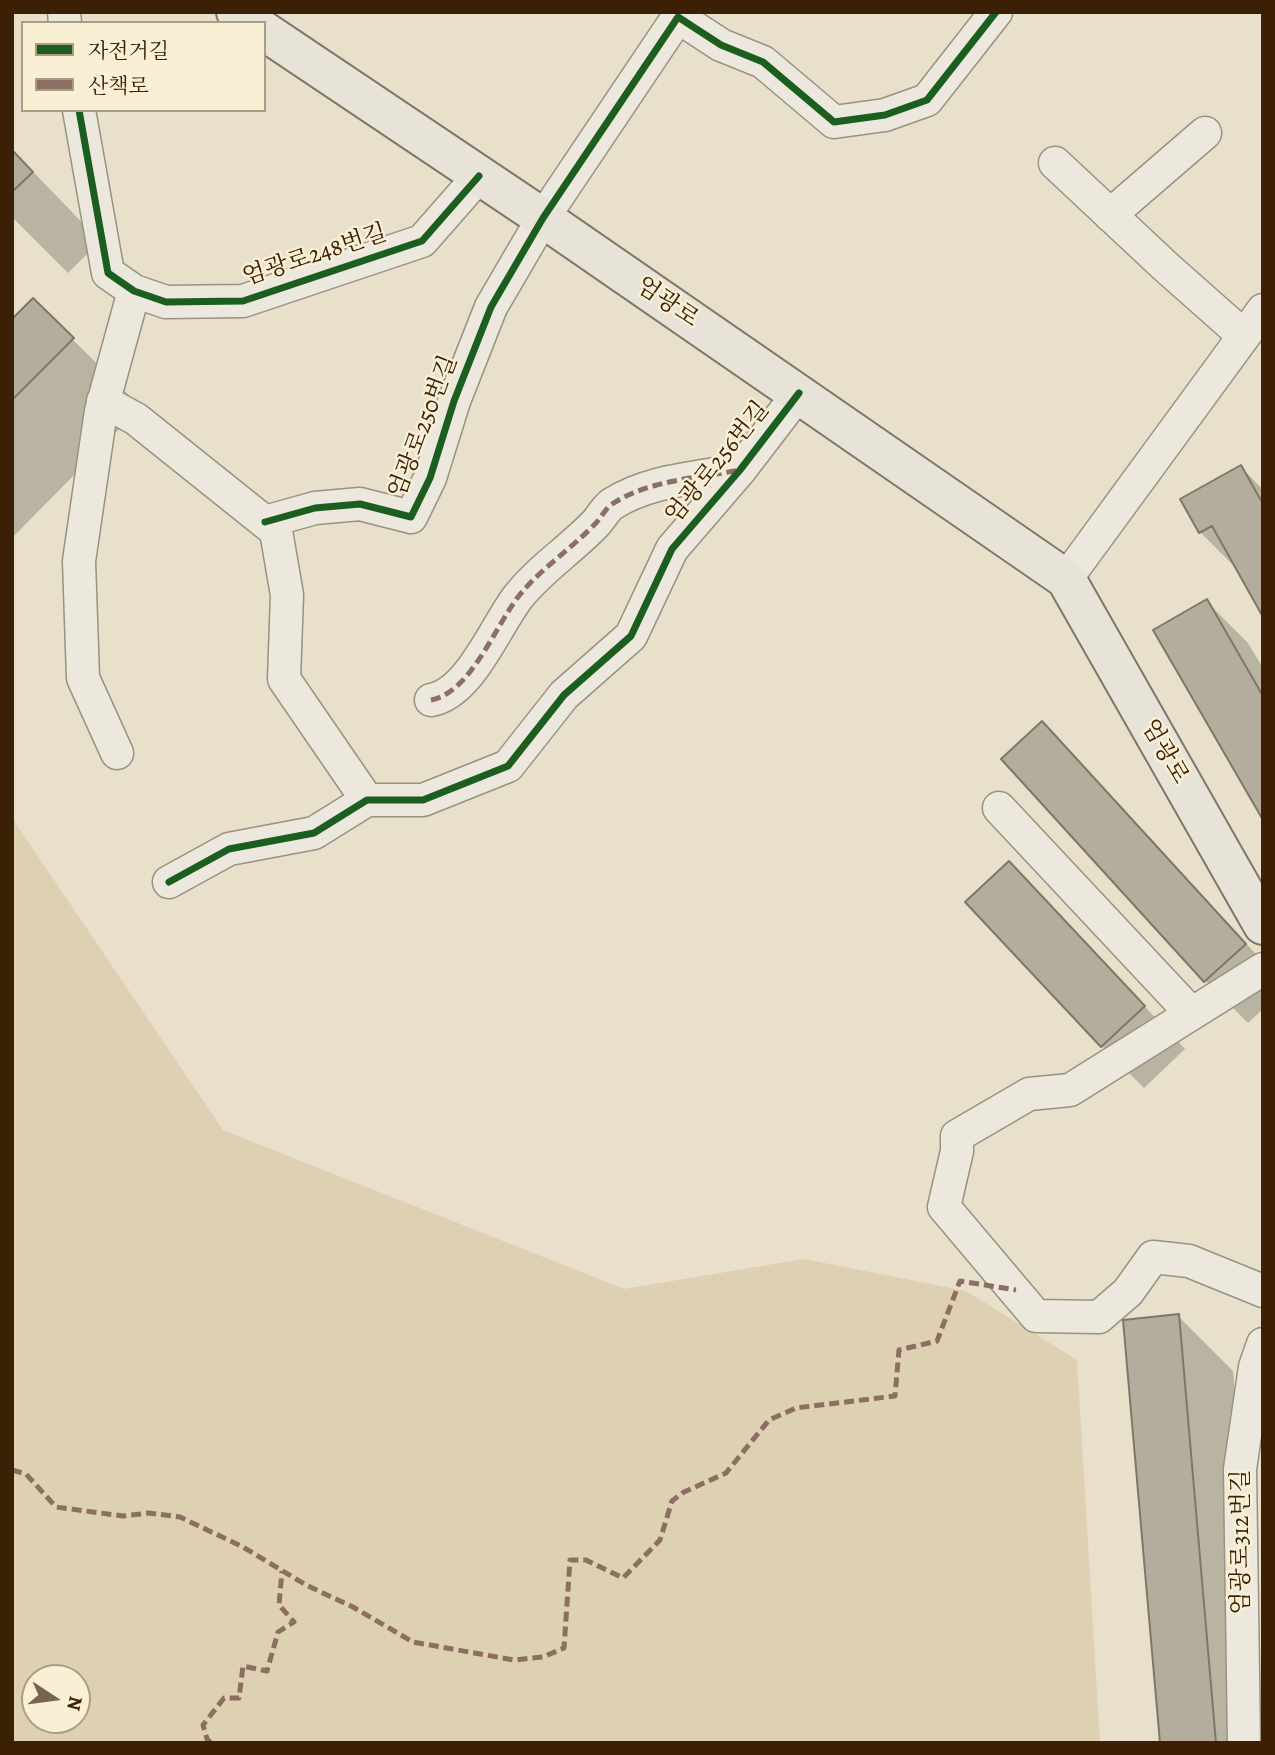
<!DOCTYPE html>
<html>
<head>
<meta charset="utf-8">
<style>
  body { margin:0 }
  #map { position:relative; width:1275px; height:1755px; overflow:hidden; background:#e8e0cb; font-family:Alegreya,"Noto Serif KR",serif }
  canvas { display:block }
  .frame { position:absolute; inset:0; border:14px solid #3b2006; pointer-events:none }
  .legend { position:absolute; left:21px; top:21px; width:245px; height:91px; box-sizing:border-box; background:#f8efd5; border:2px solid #ac9c82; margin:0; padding:9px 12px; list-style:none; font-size:21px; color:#3b2006 }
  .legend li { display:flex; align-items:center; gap:14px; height:35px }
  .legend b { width:35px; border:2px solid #ac9c82 }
  .north { position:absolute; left:21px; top:1664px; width:70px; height:70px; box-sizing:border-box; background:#f8efd5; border:2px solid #ac9c82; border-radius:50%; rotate:103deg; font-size:19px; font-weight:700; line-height:28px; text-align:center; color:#3b2006 }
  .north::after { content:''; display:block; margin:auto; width:24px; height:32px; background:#78634b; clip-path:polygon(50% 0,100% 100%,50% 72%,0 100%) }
</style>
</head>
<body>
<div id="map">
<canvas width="1275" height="1755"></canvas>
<div class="frame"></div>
<ul class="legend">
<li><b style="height:9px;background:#1b5e20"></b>자전거길</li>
<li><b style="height:9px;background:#8d6e63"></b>산책로</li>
</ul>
<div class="north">N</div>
</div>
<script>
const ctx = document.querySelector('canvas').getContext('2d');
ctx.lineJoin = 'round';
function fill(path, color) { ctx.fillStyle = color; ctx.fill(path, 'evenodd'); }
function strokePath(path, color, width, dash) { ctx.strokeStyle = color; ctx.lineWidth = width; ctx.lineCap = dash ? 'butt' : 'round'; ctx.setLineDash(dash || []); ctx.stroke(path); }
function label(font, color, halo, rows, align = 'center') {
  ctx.font = font + ' Alegreya,"Noto Serif KR",serif'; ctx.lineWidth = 5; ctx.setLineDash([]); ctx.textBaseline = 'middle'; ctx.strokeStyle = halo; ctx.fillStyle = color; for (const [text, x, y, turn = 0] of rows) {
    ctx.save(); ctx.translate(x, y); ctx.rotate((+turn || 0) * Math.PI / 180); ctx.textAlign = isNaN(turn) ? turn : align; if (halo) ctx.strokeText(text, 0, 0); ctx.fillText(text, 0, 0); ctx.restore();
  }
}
const green = new Path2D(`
  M 12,818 L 223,1130 L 624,1289 L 804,1259 L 966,1291 L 1077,1360 L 1100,1743 L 12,1743 ZM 35,1678 L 77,1678 L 77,1720 L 35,1720 Z`);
const shadow = new Path2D(`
  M 12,150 L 100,241 L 68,273 L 12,217 Z
  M 12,321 L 72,339 L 141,407 L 12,538 Z
  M 1241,467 L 1263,490 L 1263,614 L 1239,571 L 1200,532 Z
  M 1206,601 L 1248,643 L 1263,668 L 1263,816 Z
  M 1042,724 L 1083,765 L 1263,962 L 1263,1009 L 1248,1023 L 1206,981 L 1003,759 Z
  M 1009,863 L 1185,1049 L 1144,1088 L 1102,1046 Z
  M 1178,1316 L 1233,1371 L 1263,1720 L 1263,1743 L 1162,1743 Z`);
const building = new Path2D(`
  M 12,150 L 33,172 L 12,192 Z
  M 33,298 L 74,338 L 12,400 L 12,319 Z
  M 1241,465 L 1263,504 L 1263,617 L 1212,526 L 1199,533 L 1180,499 Z
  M 1207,599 L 1263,696 L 1263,820 L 1153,630 Z
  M 1042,721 L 1246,944 L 1204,982 L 1001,759 Z
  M 1009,861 L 1145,1006 L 1101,1047 L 965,902 Z
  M 1179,1314 L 1216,1743 L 1160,1743 L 1123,1320 Z`);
const minor = new Path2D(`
  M 64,12 L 65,23
  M 79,110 L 108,273 L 134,291 L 166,302 L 243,301 L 422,241 L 479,176
  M 1055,163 L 1165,266 L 1244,336
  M 1110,215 L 1205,133
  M 103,401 L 136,419 L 276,531 L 287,595 L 284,679 L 367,800
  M 265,522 L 315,508 L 360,504 L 411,517 L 430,478 L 454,401 L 491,307 L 543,218 L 678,17 L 721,45 L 763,62 L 834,122 L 885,115 L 927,100 L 996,12
  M 1066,579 L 1263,310
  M 431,700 C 470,693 495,627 518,597 C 540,569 570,550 595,524 C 601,518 605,509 612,504 C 649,480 698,478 740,470
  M 117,753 L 83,678 L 79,561 L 101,411 L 134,291
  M 999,808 L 1191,1013
  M 169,882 L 229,849 L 314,833 L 367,800 L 423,800 L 508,766 L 564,695 L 631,636 L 672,549 L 740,470 L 799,393
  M 1263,969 L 1070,1090 L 1029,1094 L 957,1136 L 957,1151 L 944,1207 L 1036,1316 L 1099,1317 L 1128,1292 L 1153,1257 L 1189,1261 L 1263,1291
  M 1244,1743 L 1240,1469 L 1255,1367 L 1263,1344`);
const major = new Path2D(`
  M 236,12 L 252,23
  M 264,31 L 543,218 L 1066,579 L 1263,925`);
const quiet = new Path2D(`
  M 431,700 C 470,693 495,627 518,597 C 540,569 570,550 595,524 C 601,518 605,509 612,504 C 649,480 698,478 740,470
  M 12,1470 L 26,1474 L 56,1507 L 123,1516 L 149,1513 L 180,1517 L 243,1547 L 306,1585 L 353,1607 L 413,1642 L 514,1660 L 543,1657 L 564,1648 L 570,1560 L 586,1560 L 623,1578 L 660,1540 L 672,1501 L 684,1492 L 726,1473 L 769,1420 L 796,1408 L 895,1396 L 899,1350 L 937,1341 L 960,1281 L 1016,1290
  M 211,1743 L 207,1739 L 203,1725 L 224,1698 L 239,1698 L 243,1666 L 267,1671 L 278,1632 L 294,1622 L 279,1605 L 282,1571`);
const cycleway = new Path2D(`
  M 79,110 L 108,273 L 134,291 L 166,302 L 243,301 L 422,241 L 479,176
  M 265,522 L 315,508 L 360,504 L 411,517 L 430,478 L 454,401 L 491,307 L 543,218 L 678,17 L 721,45 L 763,62 L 834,122 L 885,115 L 927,100 L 996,12
  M 169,882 L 229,849 L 314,833 L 367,800 L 423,800 L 508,766 L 564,695 L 631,636 L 672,549 L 740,470 L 799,393`);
const streetNames = [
  ["엄광로248번길",315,256,-18],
  ["엄광로",667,303,34],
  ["엄광로250번길",424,427,-69],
  ["엄광로256번길",718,463,-51],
  ["엄광로",1164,752,60],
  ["엄광로312번길",1242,1542,-90]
];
fill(green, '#ded1b3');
fill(shadow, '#0003');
fill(building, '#b4ad9d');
strokePath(building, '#807668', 2);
strokePath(minor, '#999181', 35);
strokePath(major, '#807668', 42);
strokePath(minor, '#ece8dd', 32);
strokePath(major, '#e8e3d8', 38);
strokePath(quiet, '#8d6e63', 5, [10, 5]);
strokePath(cycleway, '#1b5e20', 7);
label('24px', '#3b2006', '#f8efd5', streetNames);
</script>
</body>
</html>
